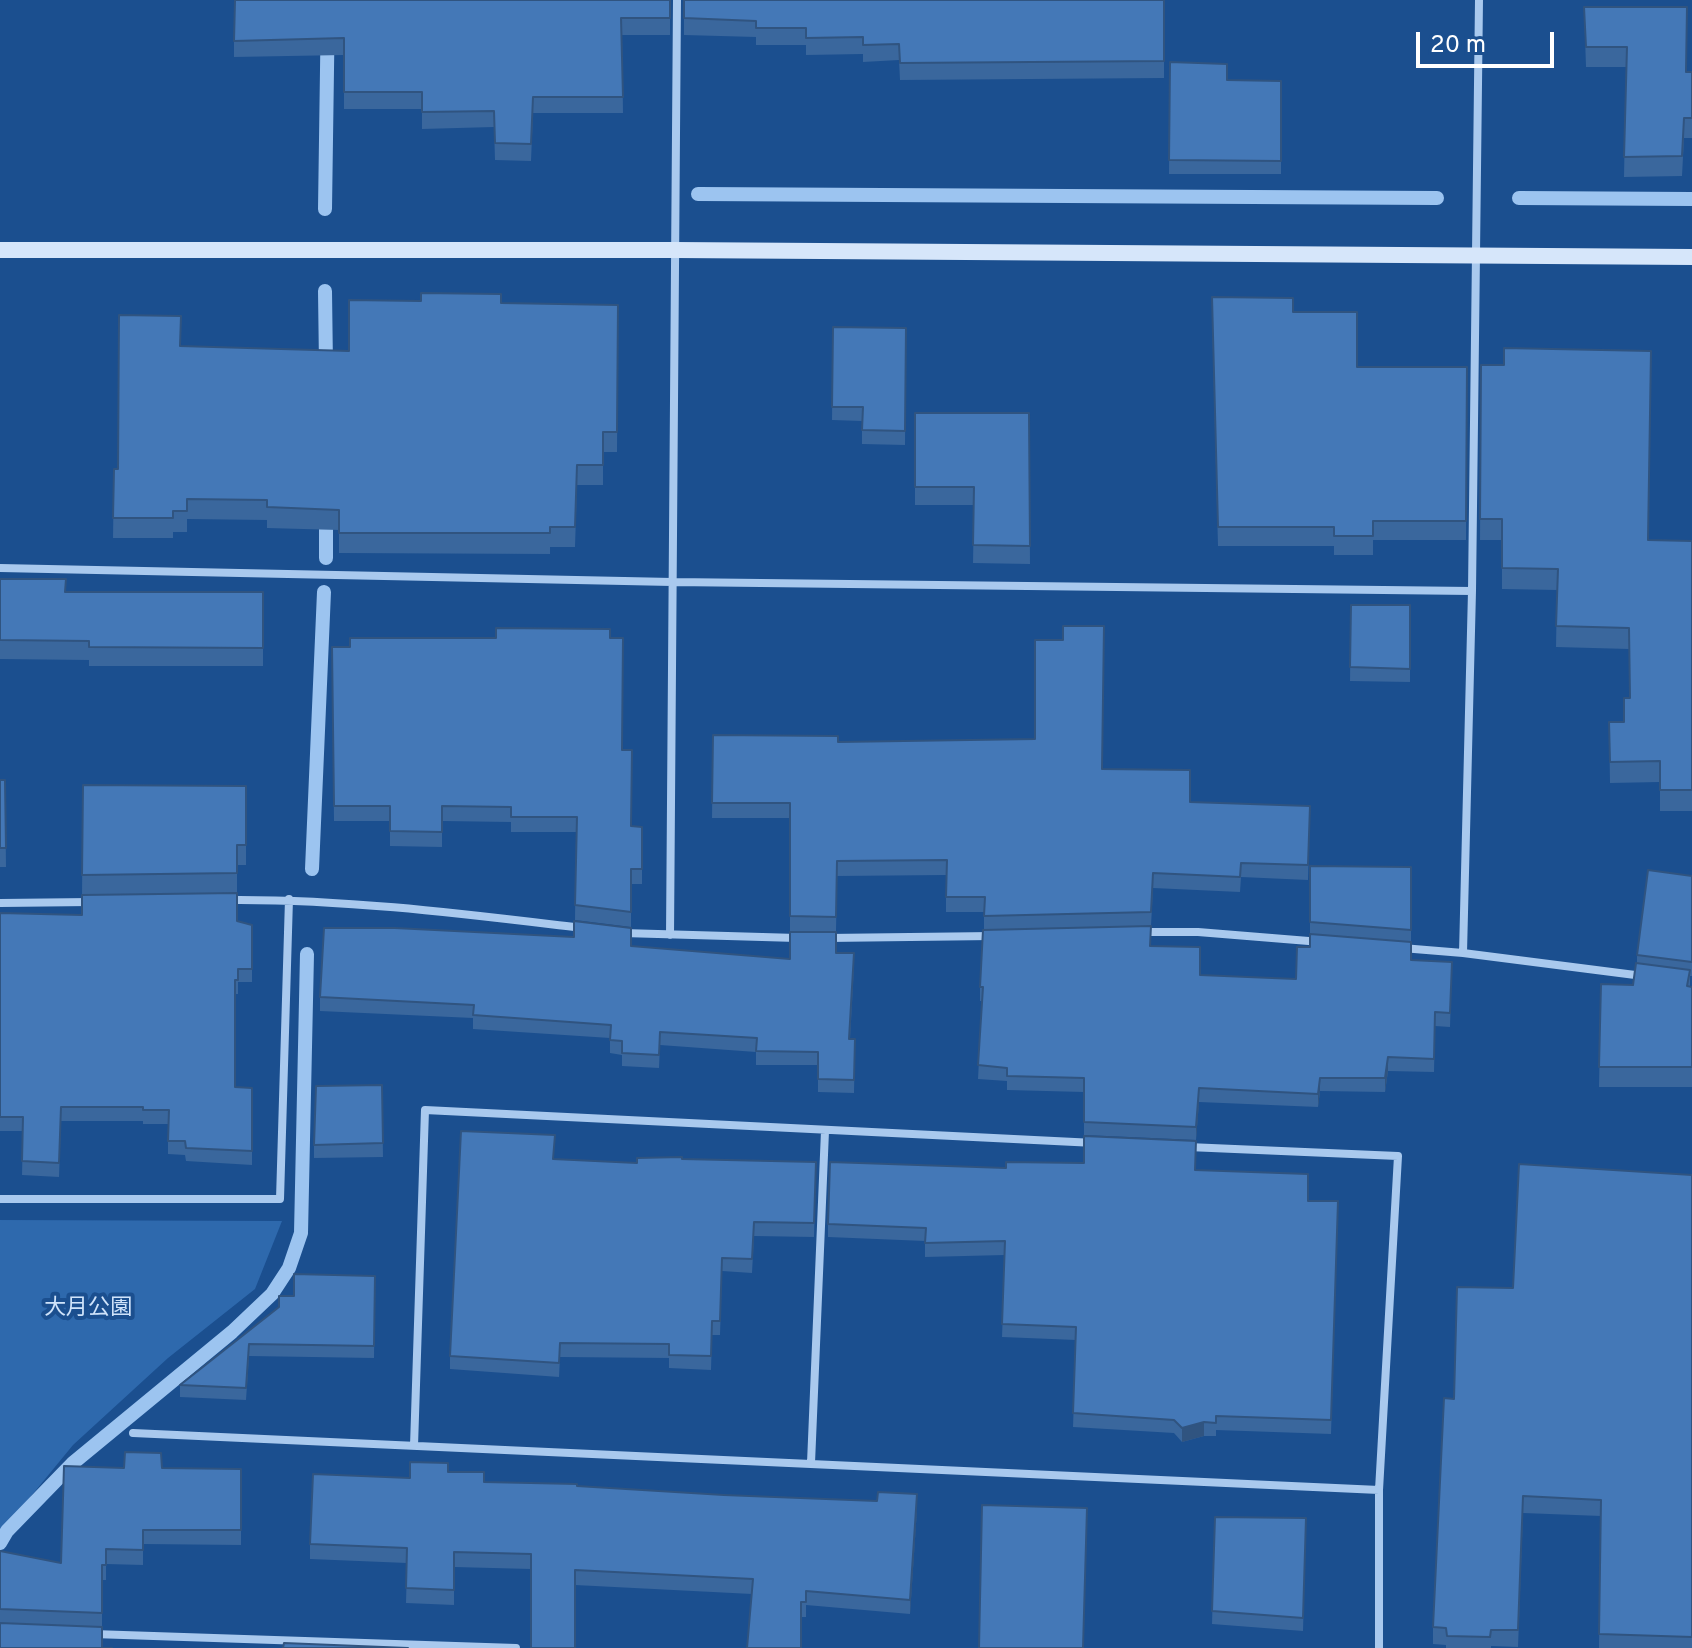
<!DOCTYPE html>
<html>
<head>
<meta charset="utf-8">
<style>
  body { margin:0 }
  #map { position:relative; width:1692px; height:1648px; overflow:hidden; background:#1b4f8f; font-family:Overpass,sans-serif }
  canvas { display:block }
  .scale { position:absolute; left:1416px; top:32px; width:138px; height:36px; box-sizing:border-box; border:4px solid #fff; border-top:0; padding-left:10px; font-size:24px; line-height:28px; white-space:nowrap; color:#fff; -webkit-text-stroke:6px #1b4f8f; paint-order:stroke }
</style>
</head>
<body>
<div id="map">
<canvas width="1692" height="1648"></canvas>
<div class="scale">20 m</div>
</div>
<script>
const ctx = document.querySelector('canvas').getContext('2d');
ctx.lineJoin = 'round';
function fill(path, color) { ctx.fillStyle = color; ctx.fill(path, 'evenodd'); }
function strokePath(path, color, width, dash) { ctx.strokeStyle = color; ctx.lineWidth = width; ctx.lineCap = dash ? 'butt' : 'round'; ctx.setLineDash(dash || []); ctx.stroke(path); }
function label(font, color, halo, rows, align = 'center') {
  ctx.font = font + ' Overpass,"Noto Sans JP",sans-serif'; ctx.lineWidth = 8; ctx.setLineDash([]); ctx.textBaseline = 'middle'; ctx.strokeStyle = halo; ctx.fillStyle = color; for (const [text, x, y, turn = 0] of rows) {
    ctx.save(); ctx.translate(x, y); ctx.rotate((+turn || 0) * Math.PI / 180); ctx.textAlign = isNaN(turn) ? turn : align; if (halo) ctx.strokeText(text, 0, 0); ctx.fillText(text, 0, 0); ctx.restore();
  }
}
const green = new Path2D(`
  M 0,1220 L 282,1221 L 255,1289 L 168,1358 L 73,1445 L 0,1534 Z`);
const stream = new Path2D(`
  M 698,194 L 1437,198
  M 1519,198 L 1691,199
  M 325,209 L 328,0
  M 325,291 L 326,366
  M 326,511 L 326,558
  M 312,869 L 324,592
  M 0,1543 L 7,1531 L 73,1463 L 232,1332 L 272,1294 L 289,1268 L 301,1233 L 307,954`);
const street = new Path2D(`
  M 0,568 L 672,582 L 1472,591
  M 229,900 C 347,899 464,914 582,928
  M 0,903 L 91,902
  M 1143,932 L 1198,932 L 1321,942
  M 623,933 L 797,938
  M 670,935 L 677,0
  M 827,938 L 993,936
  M 1402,948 L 1463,953 L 1643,976
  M 1463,953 L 1472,591 L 1479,0
  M 1188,1147 L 1398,1156 L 1379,1490 L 1379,1648
  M 0,1199 L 280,1199 L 289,899
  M 133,1433 L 1379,1490
  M 414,1446 L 425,1110 L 1095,1143
  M 811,1463 L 825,1131
  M 93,1634 L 516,1648`);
const secondary = new Path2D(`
  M 0,250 L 675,250 L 1692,257`);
const wall = new Path2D(`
  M 670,0 L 670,35 L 622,35 L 623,113 L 533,113 L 531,161 L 495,160 L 494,127 L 422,129 L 422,109 L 344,109 L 344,55 L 234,57 L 234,41 Z
  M 684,0 L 1164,0 L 1164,78 L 900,80 L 899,60 L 863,62 L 863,54 L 806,55 L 806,45 L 756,45 L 756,37 L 684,35 Z
  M 1584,7 L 1686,72 L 1692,72 L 1692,138 L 1684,138 L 1682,176 L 1624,177 L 1626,67 L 1586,67 Z
  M 1170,62 L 1227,80 L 1281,81 L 1281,174 L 1169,174 Z
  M 501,303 L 618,305 L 617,452 L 603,452 L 603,485 L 577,485 L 575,547 L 550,547 L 550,554 L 339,553 L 339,530 L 267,528 L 267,520 L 187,519 L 187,532 L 173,532 L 173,538 L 113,538 L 114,469 L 118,469 L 181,346 L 349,351 Z
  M 1293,312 L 1357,367 L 1467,367 L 1466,540 L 1373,540 L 1373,555 L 1334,555 L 1334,546 L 1218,546 L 1212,316 Z
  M 833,327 L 906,328 L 905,445 L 862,444 L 862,421 L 832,420 Z
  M 1481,365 L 1648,540 L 1692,541 L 1692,811 L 1660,811 L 1660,782 L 1610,783 L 1609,722 L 1624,722 L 1630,698 L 1629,649 L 1556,647 L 1557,590 L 1502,589 L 1502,540 L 1480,540 Z
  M 915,413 L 1029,413 L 1030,564 L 973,563 L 974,505 L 915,505 Z
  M 0,579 L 66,592 L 263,592 L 263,666 L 89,666 L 89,660 L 0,659 Z
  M 1351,605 L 1410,605 L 1410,682 L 1350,681 Z
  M 610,638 L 631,826 L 642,827 L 642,884 L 631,884 L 631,927 L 575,920 L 576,832 L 511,832 L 511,822 L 442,821 L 442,847 L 390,846 L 390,821 L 334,821 L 332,647 Z
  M 713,735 L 838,742 L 1103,769 L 1190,802 L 1310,806 L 1308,880 L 1241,877 L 1240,892 L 1153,888 L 1151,926 L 984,930 L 984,912 L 946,912 L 946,875 L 837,876 L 836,931 L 790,931 L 790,818 L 712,818 Z
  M 0,780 L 5,780 L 6,867 L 0,867 Z
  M 83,785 L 246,786 L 246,865 L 237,865 L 237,893 L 82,895 Z
  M 1310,866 L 1411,867 L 1411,942 L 1310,934 Z
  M 1692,876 L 1692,976 L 1690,976 L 1690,987 L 1692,987 L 1692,1087 L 1599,1087 L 1601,984 L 1633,985 L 1637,963 L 1637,955 Z
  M 0,913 L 237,921 L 252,925 L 252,982 L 238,982 L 238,994 L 235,994 L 235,1087 L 252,1088 L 252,1165 L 186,1161 L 185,1155 L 168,1154 L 168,1124 L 143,1124 L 143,1121 L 61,1121 L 59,1177 L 22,1175 L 23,1131 L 0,1131 Z
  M 631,946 L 790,959 L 836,953 L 854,966 L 850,1039 L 855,1039 L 854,1093 L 818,1092 L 818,1065 L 756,1065 L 756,1052 L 660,1045 L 659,1068 L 622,1066 L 622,1055 L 610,1053 L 610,1038 L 473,1029 L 473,1018 L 320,1011 L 320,997 Z
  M 1150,946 L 1200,975 L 1296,979 L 1411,960 L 1452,962 L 1450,1027 L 1435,1026 L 1434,1072 L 1388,1071 L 1385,1092 L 1320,1091 L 1318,1107 L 1199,1102 L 1196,1140 L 1084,1135 L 1084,1092 L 1007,1090 L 1007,1081 L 978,1079 L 982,1001 L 980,1001 L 980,987 Z
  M 382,1085 L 383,1157 L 314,1158 L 314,1145 Z
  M 554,1159 L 637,1163 L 682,1159 L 816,1162 L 814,1237 L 754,1236 L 752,1273 L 722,1271 L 720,1335 L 712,1335 L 711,1370 L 669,1368 L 669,1358 L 560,1357 L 559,1377 L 450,1369 L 450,1356 Z
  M 1006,1168 L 1195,1170 L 1308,1201 L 1338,1201 L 1331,1434 L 1216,1430 L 1216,1436 L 1204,1436 L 1182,1442 L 1174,1433 L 1073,1427 L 1076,1340 L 1002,1337 L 1005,1255 L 925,1257 L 925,1241 L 828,1237 L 828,1224 Z
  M 1692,1175 L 1692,1648 L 1599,1648 L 1601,1516 L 1523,1513 L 1518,1647 L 1491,1646 L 1491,1648 L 1446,1648 L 1446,1645 L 1433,1644 L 1433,1627 L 1454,1399 L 1513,1288 Z
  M 375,1276 L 374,1358 L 249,1356 L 246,1400 L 180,1397 L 180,1385 L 294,1296 Z
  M 162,1468 L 241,1469 L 241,1545 L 143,1544 L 143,1565 L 106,1564 L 106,1580 L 102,1580 L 102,1648 L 0,1648 L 0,1551 L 61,1563 Z
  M 448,1472 L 484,1482 L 577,1486 L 917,1509 L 910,1614 L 806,1605 L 806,1617 L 801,1617 L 752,1594 L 575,1585 L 531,1569 L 454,1567 L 454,1605 L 406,1603 L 407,1563 L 310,1559 L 310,1544 L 410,1478 Z
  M 1215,1517 L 1306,1518 L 1303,1631 L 1212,1624 Z`);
const shadedWall = new Path2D(`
  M 1388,1057 L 1388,1071 L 1385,1092 L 1385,1078 Z
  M 1320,1078 L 1320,1091 L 1318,1107 L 1318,1094 Z
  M 1199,1088 L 1199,1102 L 1196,1140 L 1196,1127 Z
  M 1204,1422 L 1204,1436 L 1182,1442 L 1182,1428 Z
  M 917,1494 L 917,1509 L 910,1614 L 910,1600 Z`);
const building = new Path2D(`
  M 235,0 L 670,0 L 670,18 L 621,18 L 623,97 L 533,97 L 531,144 L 495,143 L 494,111 L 422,112 L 422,92 L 344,92 L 344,38 L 234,41 Z
  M 684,0 L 1164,0 L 1164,61 L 900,63 L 899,44 L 863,45 L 863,37 L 806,38 L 806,28 L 756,28 L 756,21 L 684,18 Z
  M 1584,7 L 1687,7 L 1686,72 L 1692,72 L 1692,118 L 1684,118 L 1682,156 L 1624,157 L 1627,47 L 1586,47 Z
  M 1170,62 L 1227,64 L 1227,80 L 1281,81 L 1281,161 L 1169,160 Z
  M 421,293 L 501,294 L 501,303 L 618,305 L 617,432 L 603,432 L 603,465 L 577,465 L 575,527 L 550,527 L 550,533 L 339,533 L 339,510 L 267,507 L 267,500 L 187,499 L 187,511 L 173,511 L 173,518 L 113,518 L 114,469 L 118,469 L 119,315 L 181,316 L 180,346 L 349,351 L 349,300 L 421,301 Z
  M 1212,297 L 1293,298 L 1293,312 L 1357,312 L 1357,367 L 1467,367 L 1466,521 L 1373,521 L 1373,536 L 1334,536 L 1334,527 L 1218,527 Z
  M 833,327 L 906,328 L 905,431 L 862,430 L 863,407 L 832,407 Z
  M 1504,348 L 1651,351 L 1648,540 L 1692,541 L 1692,790 L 1660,790 L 1660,761 L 1610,762 L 1609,722 L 1624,722 L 1624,698 L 1630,698 L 1629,628 L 1556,626 L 1558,569 L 1502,568 L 1502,519 L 1480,519 L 1481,365 L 1504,365 Z
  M 915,413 L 1029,413 L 1030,546 L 973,545 L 974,487 L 915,487 Z
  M 0,579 L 66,579 L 65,592 L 263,592 L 263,648 L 89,647 L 89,641 L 0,640 Z
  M 1351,605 L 1410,605 L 1410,669 L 1350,667 Z
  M 1063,626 L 1104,626 L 1102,769 L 1190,770 L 1190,802 L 1310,806 L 1308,865 L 1241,863 L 1240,877 L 1153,873 L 1151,912 L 984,916 L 985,897 L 946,897 L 947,860 L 837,861 L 836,917 L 790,916 L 790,803 L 712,803 L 713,735 L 838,736 L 838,742 L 1035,739 L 1035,640 L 1063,640 Z
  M 496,628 L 610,629 L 610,638 L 623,638 L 622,750 L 632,750 L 631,826 L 642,827 L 642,869 L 631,869 L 631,912 L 575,905 L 577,817 L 511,817 L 511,807 L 442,806 L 442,832 L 390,831 L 390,806 L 334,806 L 332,647 L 350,647 L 350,638 L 496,638 Z
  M 0,780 L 5,780 L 6,848 L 0,848 Z
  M 83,785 L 246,786 L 246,845 L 237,845 L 237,873 L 82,875 Z
  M 1310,866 L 1411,867 L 1411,930 L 1310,922 Z
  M 1648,870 L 1692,876 L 1692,962 L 1637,955 Z
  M 237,893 L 237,921 L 252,925 L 252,969 L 238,969 L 238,980 L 235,980 L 235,1087 L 252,1088 L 252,1151 L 186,1148 L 185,1141 L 168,1141 L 169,1110 L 143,1110 L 143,1107 L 61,1107 L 59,1163 L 22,1161 L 23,1117 L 0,1117 L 0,913 L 82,915 L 82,895 Z
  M 574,921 L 631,928 L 631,946 L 790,959 L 790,932 L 836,932 L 836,953 L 854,953 L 849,1039 L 855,1039 L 854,1080 L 818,1079 L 818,1052 L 756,1051 L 757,1038 L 660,1032 L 659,1055 L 622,1053 L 622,1041 L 610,1040 L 611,1025 L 473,1015 L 474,1005 L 320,997 L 324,928 L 395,928 L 574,937 Z
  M 1151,926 L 1150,946 L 1200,947 L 1200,975 L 1296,979 L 1297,947 L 1310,947 L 1310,934 L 1411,942 L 1411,960 L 1452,962 L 1450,1013 L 1435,1012 L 1434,1059 L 1388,1057 L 1385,1078 L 1320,1078 L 1318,1094 L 1199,1088 L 1196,1127 L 1084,1122 L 1084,1078 L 1007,1076 L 1007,1068 L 978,1065 L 983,987 L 980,987 L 983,930 Z
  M 1636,963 L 1690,970 L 1687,986 L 1692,987 L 1692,1067 L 1599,1067 L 1601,984 L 1633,985 Z
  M 382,1085 L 383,1143 L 314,1145 L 316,1086 Z
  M 461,1131 L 555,1135 L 553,1159 L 637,1163 L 637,1158 L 682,1157 L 682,1159 L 816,1162 L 814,1223 L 754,1222 L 752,1259 L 722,1258 L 720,1321 L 712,1321 L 711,1356 L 669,1355 L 669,1344 L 560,1343 L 559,1363 L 450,1356 Z
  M 1084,1136 L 1196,1141 L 1195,1170 L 1308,1174 L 1308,1201 L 1338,1201 L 1331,1420 L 1216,1416 L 1216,1423 L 1204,1422 L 1182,1428 L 1174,1420 L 1073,1413 L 1076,1327 L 1002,1324 L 1005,1241 L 925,1243 L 926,1228 L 828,1224 L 830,1162 L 1006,1168 L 1006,1162 L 1084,1163 Z
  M 1519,1164 L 1692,1175 L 1692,1637 L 1599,1634 L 1601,1500 L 1523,1496 L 1518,1630 L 1491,1630 L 1490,1637 L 1447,1636 L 1446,1628 L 1433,1627 L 1444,1398 L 1454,1399 L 1457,1287 L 1513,1288 Z
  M 294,1274 L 375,1276 L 374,1346 L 249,1344 L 246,1388 L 180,1385 L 279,1307 L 279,1296 L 294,1296 Z
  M 125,1452 L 161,1453 L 162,1468 L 241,1469 L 241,1530 L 143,1530 L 143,1550 L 106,1549 L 106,1565 L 102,1565 L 102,1613 L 0,1609 L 0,1551 L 61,1563 L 64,1466 L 124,1468 Z
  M 410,1462 L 448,1463 L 448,1472 L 484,1472 L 484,1482 L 577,1484 L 577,1486 L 724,1495 L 877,1501 L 878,1492 L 917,1494 L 910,1600 L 806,1591 L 806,1602 L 801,1602 L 801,1648 L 747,1648 L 753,1579 L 575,1570 L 575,1648 L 531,1648 L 531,1554 L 454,1552 L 454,1590 L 406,1588 L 407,1548 L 310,1544 L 313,1474 L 410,1478 Z
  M 982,1505 L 1087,1508 L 1083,1648 L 979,1648 Z
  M 1215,1517 L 1306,1518 L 1303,1618 L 1212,1611 Z
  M 0,1623 L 102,1627 L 102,1648 L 112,1648 L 0,1648 Z
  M 284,1643 L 408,1648 L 283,1648 Z`);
const parkNames = [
  ["大月公園",88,1310]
];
fill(green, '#2e69ad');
strokePath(stream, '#9cc4f0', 14);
strokePath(street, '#a9c9ee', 8);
strokePath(secondary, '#d6e6fa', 16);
fill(wall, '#3a679d');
fill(shadedWall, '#305480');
fill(building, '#4478b7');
strokePath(building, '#305480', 2);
label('22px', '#cfe3fa', '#1b4f8f', parkNames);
</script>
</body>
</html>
